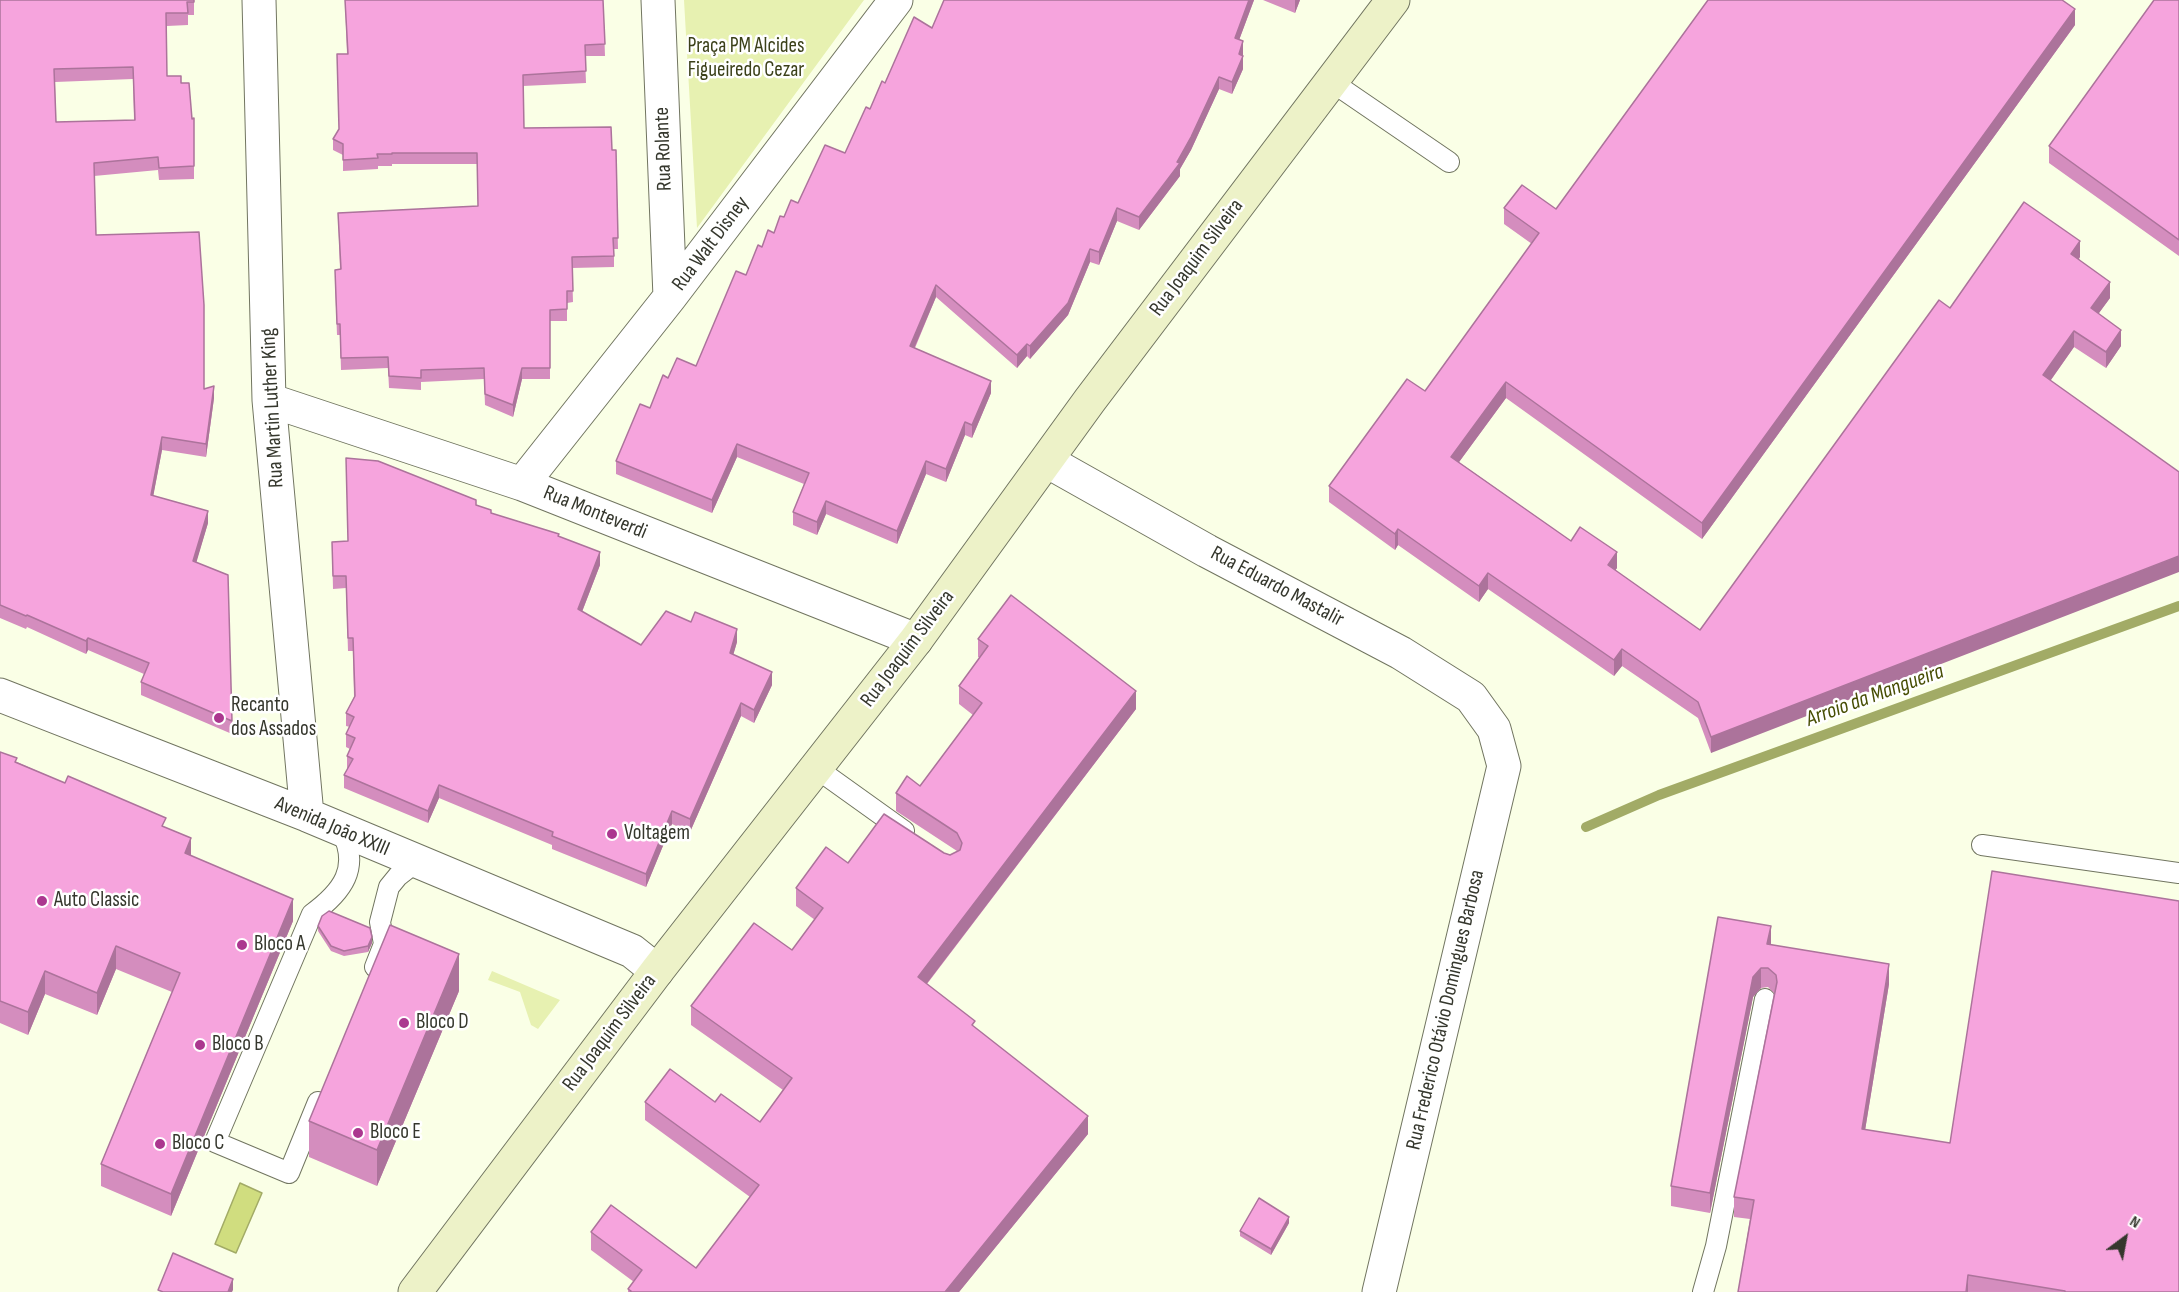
<!DOCTYPE html>
<html>
<head>
<meta charset="utf-8">
<style>
  body { margin:0 }
  #map { position:relative; width:2179px; height:1292px; overflow:hidden; background:#faffe6; font-family:"Sofia Sans Condensed",sans-serif }
  canvas { display:block }
  .north { position:absolute; left:2095px; top:1208px; width:60px; height:60px; -webkit-text-stroke:4px #fff; paint-order:stroke; rotate:32deg; font-size:16px; font-weight:700; line-height:24px; text-align:center; color:#35372d }
  .north::after { content:''; display:block; margin:auto; width:21px; height:27px; background:#35372d; clip-path:polygon(50% 0,100% 100%,50% 72%,0 100%) }
</style>
</head>
<body>
<div id="map">
<canvas width="2179" height="1292"></canvas>
<div class="north">N</div>
</div>
<script>
const ctx = document.querySelector('canvas').getContext('2d');
ctx.lineJoin = 'round';
function fill(path, color) { ctx.fillStyle = color; ctx.fill(path, 'evenodd'); }
function strokePath(path, color, width, dash) { ctx.strokeStyle = color; ctx.lineWidth = width; ctx.lineCap = dash ? 'butt' : 'round'; ctx.setLineDash(dash || []); ctx.stroke(path); }
function label(font, color, halo, rows, align = 'center') {
  ctx.font = font + ' "Sofia Sans Condensed",sans-serif'; ctx.lineWidth = 5; ctx.setLineDash([]); ctx.textBaseline = 'middle'; ctx.strokeStyle = halo; ctx.fillStyle = color; for (const [text, x, y, turn = 0] of rows) {
    ctx.save(); ctx.translate(x, y); ctx.rotate((+turn || 0) * Math.PI / 180); ctx.textAlign = isNaN(turn) ? turn : align; if (halo) ctx.strokeText(text, 0, 0); ctx.fillText(text, 0, 0); ctx.restore();
  }
}
const green = new Path2D(`
  M 684,0 L 864,0 L 697,228 Z
  M 492,971 L 560,1000 L 538,1029 L 531,1025 L 520,992 L 488,980 Z`);
const water = new Path2D(`
  M 240,1183 L 262,1193 L 236,1253 L 215,1244 Z`);
const stream = new Path2D(`
  M 1586,827 L 1659,795 L 2179,606`);
const lane = new Path2D(`
  M 1332,82 L 1449,162
  M 816,768 L 904,831
  M 1982,845 L 2179,873
  M 375,967 L 384,944 L 380,922 L 389,887 L 398,876 L 416,862
  M 318,1102 L 289,1173 L 215,1142 L 312,914 C 342,892 361,868 341,830
  M 1703,1292 L 1716,1246 L 1765,999`);
const street = new Path2D(`
  M 259,0 L 269,400 L 307,815
  M 658,0 L 670,297
  M 269,400 L 522,484 L 916,640
  M 1047,461 L 1207,551 L 1401,653 L 1471,697 L 1494,729 L 1504,766 L 1379,1292
  M 522,484 L 670,297 L 896,0
  M 0,695 L 307,815 L 632,951 L 657,971`);
const secondary = new Path2D(`
  M 415,1292 L 657,971 L 916,640 L 1090,400 L 1393,0`);
const wall = new Path2D(`
  M 0,0 L 194,0 L 194,15 L 188,15 L 188,25 L 167,26 L 167,76 L 181,83 L 192,119 L 194,118 L 194,179 L 159,180 L 158,170 L 94,176 L 96,235 L 204,389 L 214,398 L 206,457 L 162,450 L 153,496 L 208,523 L 196,562 L 232,721 L 232,734 L 141,695 L 141,682 L 144,674 L 88,650 L 86,654 L 27,627 L 26,629 L 0,618 ZM 133,79 L 134,120 L 56,122 L 55,82 Z
  M 345,0 L 603,0 L 605,56 L 585,56 L 586,83 L 523,86 L 524,128 L 612,150 L 616,150 L 618,249 L 614,249 L 614,267 L 572,268 L 573,302 L 567,303 L 567,321 L 550,321 L 550,379 L 522,379 L 513,417 L 485,405 L 484,379 L 421,382 L 421,390 L 389,388 L 388,368 L 341,370 L 340,335 L 337,335 L 335,281 L 340,269 L 338,213 L 478,206 L 477,164 L 392,164 L 392,166 L 378,166 L 378,169 L 343,171 L 343,155 L 333,150 L 333,139 L 339,130 L 347,54 Z
  M 944,0 L 1254,0 L 1239,40 L 1243,54 L 1243,69 L 1232,94 L 1219,89 L 1191,150 L 1180,169 L 1180,176 L 1139,230 L 1117,221 L 1099,265 L 1090,262 L 1068,315 L 1030,359 L 1027,356 L 1017,368 L 936,297 L 915,348 L 991,393 L 972,438 L 965,435 L 946,482 L 926,474 L 897,544 L 826,514 L 817,535 L 793,525 L 793,512 L 804,484 L 737,457 L 712,513 L 616,474 L 616,461 L 668,378 L 696,366 L 762,247 L 774,233 L 784,217 L 845,153 L 885,83 L 932,28 Z
  M 1263,0 L 1300,0 L 1295,13 Z
  M 2179,0 L 2179,256 L 2049,163 L 2049,146 Z
  M 2075,25 L 1702,539 L 1506,398 L 1459,462 L 1571,541 L 1617,568 L 1615,570 L 1700,630 L 1950,308 L 2080,257 L 2079,259 L 2110,298 L 2098,314 L 2121,346 L 2106,368 L 2074,347 L 2051,380 L 1711,753 L 1698,718 L 1622,666 L 1614,676 L 1488,589 L 1479,602 L 1398,545 L 1395,550 L 1329,502 L 1329,486 L 1425,391 L 1532,244 L 1504,224 L 1504,208 L 1556,209 Z
  M 476,505 L 491,513 L 559,537 L 600,565 L 582,612 L 641,645 L 737,642 L 733,655 L 772,685 L 754,723 L 741,716 L 690,832 L 672,824 L 646,887 L 552,849 L 552,845 L 439,798 L 428,823 L 344,788 L 344,775 L 348,769 L 347,768 L 347,756 L 350,749 L 346,747 L 346,734 L 350,727 L 346,726 L 346,713 L 354,697 L 353,651 L 348,651 L 346,588 L 333,589 L 332,542 L 348,541 Z
  M 978,639 L 1136,709 L 927,984 L 975,1028 L 1088,1134 L 959,1292 L 628,1292 L 628,1289 L 634,1282 L 591,1250 L 591,1232 L 696,1268 L 750,1197 L 645,1120 L 645,1102 L 715,1102 L 760,1122 L 783,1090 L 691,1025 L 691,1006 L 792,950 L 815,920 L 796,906 L 796,888 L 848,863 L 944,853 L 950,855 L 957,851 L 896,811 L 896,793 L 920,786 L 973,715 L 959,704 L 959,686 L 980,658 L 978,657 Z
  M 0,752 L 17,762 L 166,828 L 191,855 L 293,921 L 171,1216 L 101,1186 L 101,1164 L 172,992 L 116,969 L 97,1015 L 45,994 L 28,1035 L 0,1023 Z
  M 1718,917 L 1771,945 L 1889,984 L 1865,1130 L 2179,1292 L 1738,1292 L 1750,1219 L 1734,1217 L 1734,1197 L 1774,993 L 1768,987 L 1761,988 L 1753,997 L 1710,1213 L 1671,1206 L 1671,1186 Z
  M 318,926 L 372,943 L 368,952 L 344,956 L 331,951 L 318,931 Z
  M 459,991 L 377,1186 L 309,1157 L 309,1121 Z
  M 1289,1223 L 1271,1255 L 1240,1236 L 1240,1231 Z`);
const shadedWall = new Path2D(`
  M 1249,0 L 1254,0 L 1235,51 L 1235,38 Z
  M 1295,0 L 1300,0 L 1295,13 Z
  M 2075,9 L 2075,25 L 1702,539 L 1702,523 Z
  M 1243,41 L 1243,69 L 1232,94 L 1232,82 L 1239,54 Z
  M 1219,77 L 1219,89 L 1191,150 L 1180,169 L 1180,176 L 1139,230 L 1139,217 L 1177,162 Z
  M 1117,208 L 1117,221 L 1099,265 L 1099,252 Z
  M 2080,241 L 2080,257 L 2071,270 L 2071,254 Z
  M 1090,249 L 1090,262 L 1068,315 L 1030,359 L 1030,346 Z
  M 2110,282 L 2110,298 L 2091,324 L 2091,308 Z
  M 936,285 L 936,297 L 910,358 L 910,346 Z
  M 2121,330 L 2121,346 L 2106,368 L 2106,352 Z
  M 2074,331 L 2074,347 L 2043,391 L 2043,375 Z
  M 1027,344 L 1027,356 L 1017,368 L 1017,355 Z
  M 522,368 L 522,379 L 513,417 L 513,405 Z
  M 991,381 L 991,393 L 972,438 L 972,425 Z
  M 1506,382 L 1506,398 L 1451,473 L 1451,457 Z
  M 214,386 L 214,398 L 206,457 L 206,444 Z
  M 965,422 L 965,435 L 946,482 L 946,469 Z
  M 162,437 L 162,450 L 151,508 L 151,495 Z
  M 737,444 L 737,457 L 712,513 L 712,500 Z
  M 926,461 L 926,474 L 897,544 L 897,531 Z
  M 826,501 L 826,514 L 817,535 L 817,522 Z
  M 208,511 L 208,523 L 193,574 L 193,561 Z
  M 1398,529 L 1398,545 L 1395,550 L 1395,534 Z
  M 600,552 L 600,565 L 578,622 L 578,609 Z
  M 1617,552 L 1617,568 L 1608,581 L 1608,565 Z
  M 2179,556 L 2179,572 L 1711,753 L 1711,737 Z
  M 1488,573 L 1488,589 L 1479,602 L 1479,586 Z
  M 737,629 L 737,642 L 730,666 L 730,653 Z
  M 88,638 L 88,650 L 86,654 L 86,641 Z
  M 1622,649 L 1622,666 L 1614,676 L 1614,660 Z
  M 772,672 L 772,685 L 754,723 L 754,710 Z
  M 1136,691 L 1136,709 L 918,995 L 918,977 Z
  M 741,703 L 741,716 L 690,832 L 690,819 Z
  M 439,785 L 439,798 L 428,823 L 428,811 Z
  M 672,811 L 672,824 L 646,887 L 646,874 Z
  M 191,838 L 191,861 L 185,853 Z
  M 293,899 L 293,921 L 171,1216 L 171,1194 Z
  M 1771,926 L 1771,946 L 1767,944 Z
  M 372,937 L 372,943 L 368,952 L 368,946 Z
  M 116,946 L 116,969 L 97,1015 L 97,993 Z
  M 459,954 L 459,991 L 377,1186 L 377,1150 Z
  M 1889,964 L 1889,984 L 1862,1149 L 1862,1129 Z
  M 1761,968 L 1761,988 L 1753,997 L 1710,1213 L 1710,1193 L 1753,977 Z
  M 45,971 L 45,994 L 28,1035 L 28,1012 Z
  M 1088,1116 L 1088,1134 L 959,1292 L 945,1292 Z
  M 1289,1217 L 1289,1223 L 1271,1255 L 1271,1249 Z
  M 1968,1275 L 1968,1292 L 1966,1292 Z
  M 233,1279 L 233,1290 L 232,1292 L 228,1292 Z`);
const building = new Path2D(`
  M 0,0 L 194,0 L 194,2 L 187,2 L 188,13 L 166,13 L 167,76 L 181,76 L 181,83 L 189,83 L 192,119 L 194,118 L 194,166 L 159,168 L 158,157 L 94,163 L 96,235 L 199,232 L 204,305 L 204,389 L 214,386 L 206,444 L 162,437 L 151,495 L 208,511 L 193,561 L 228,575 L 232,721 L 141,682 L 149,663 L 88,638 L 86,641 L 27,615 L 26,616 L 0,605 ZM 133,67 L 135,120 L 56,122 L 54,69 Z
  M 345,0 L 603,0 L 605,44 L 585,45 L 586,71 L 523,75 L 524,128 L 611,127 L 612,150 L 616,150 L 618,238 L 613,238 L 614,256 L 572,257 L 573,291 L 567,291 L 567,309 L 550,310 L 550,368 L 522,368 L 513,405 L 485,394 L 484,368 L 421,370 L 421,378 L 389,376 L 388,357 L 341,358 L 340,324 L 337,324 L 335,270 L 341,269 L 338,213 L 478,206 L 477,153 L 392,153 L 392,154 L 377,154 L 378,158 L 343,160 L 343,144 L 333,139 L 339,129 L 337,54 L 348,54 Z
  M 944,0 L 1249,0 L 1235,38 L 1243,41 L 1239,54 L 1243,56 L 1232,82 L 1219,77 L 1191,137 L 1177,162 L 1180,163 L 1139,217 L 1117,208 L 1099,252 L 1090,249 L 1068,303 L 1030,346 L 1027,344 L 1017,355 L 936,285 L 910,346 L 991,381 L 972,425 L 965,422 L 946,469 L 926,461 L 897,531 L 826,501 L 817,522 L 793,512 L 809,473 L 737,444 L 712,500 L 616,461 L 640,404 L 650,408 L 663,375 L 668,378 L 677,358 L 696,366 L 736,271 L 746,275 L 758,245 L 762,247 L 768,230 L 774,233 L 780,216 L 784,217 L 791,200 L 798,203 L 825,145 L 845,153 L 866,107 L 870,109 L 882,81 L 885,83 L 914,17 L 932,28 Z
  M 1708,0 L 2062,0 L 2075,9 L 1702,523 L 1506,382 L 1451,457 L 1571,541 L 1580,527 L 1617,552 L 1608,565 L 1700,630 L 1939,300 L 1950,308 L 2024,202 L 2080,241 L 2071,254 L 2110,282 L 2091,308 L 2121,330 L 2106,352 L 2074,331 L 2043,375 L 2179,472 L 2179,556 L 1711,737 L 1698,702 L 1622,649 L 1614,660 L 1488,573 L 1479,586 L 1398,529 L 1395,534 L 1329,486 L 1407,379 L 1425,391 L 1539,233 L 1504,208 L 1522,185 L 1556,209 Z
  M 2154,0 L 2179,0 L 2179,240 L 2049,146 Z
  M 346,458 L 378,461 L 476,500 L 476,505 L 491,510 L 491,513 L 559,534 L 558,536 L 600,552 L 578,609 L 641,645 L 666,611 L 691,622 L 695,612 L 737,629 L 730,653 L 772,672 L 754,710 L 741,703 L 690,819 L 672,811 L 646,874 L 552,836 L 553,832 L 439,785 L 428,811 L 344,775 L 353,759 L 347,756 L 355,738 L 346,734 L 354,717 L 346,713 L 355,696 L 353,638 L 348,638 L 346,576 L 333,576 L 332,542 L 348,541 Z
  M 1011,595 L 1136,691 L 918,977 L 975,1021 L 972,1025 L 1088,1116 L 945,1292 L 630,1292 L 631,1291 L 628,1289 L 642,1270 L 591,1232 L 611,1205 L 696,1268 L 759,1185 L 645,1102 L 670,1069 L 715,1102 L 721,1094 L 760,1122 L 792,1078 L 691,1006 L 754,923 L 792,950 L 823,908 L 796,888 L 826,847 L 848,863 L 884,814 L 944,853 L 950,855 L 960,850 L 962,843 L 957,833 L 896,793 L 907,776 L 920,786 L 982,703 L 959,686 L 988,646 L 978,639 Z
  M 0,752 L 17,758 L 15,762 L 65,783 L 68,776 L 166,818 L 162,826 L 191,838 L 185,853 L 293,899 L 171,1194 L 101,1164 L 180,973 L 116,946 L 97,993 L 45,971 L 28,1012 L 0,1001 Z
  M 1992,871 L 2179,901 L 2179,1292 L 2065,1292 L 2065,1291 L 1968,1275 L 1966,1292 L 1738,1292 L 1754,1200 L 1734,1197 L 1777,982 L 1776,975 L 1768,968 L 1761,968 L 1753,977 L 1710,1193 L 1671,1186 L 1718,917 L 1771,926 L 1767,944 L 1889,964 L 1862,1129 L 1950,1143 Z
  M 329,911 L 370,928 L 372,937 L 368,946 L 344,951 L 331,946 L 318,926 L 322,916 Z
  M 390,925 L 459,954 L 377,1150 L 309,1121 Z
  M 1259,1198 L 1289,1217 L 1271,1249 L 1240,1231 Z
  M 173,1253 L 233,1279 L 228,1292 L 163,1292 L 158,1290 Z`);
const markers = [
  [219,718,6,"#ab378f"],
  [612,834,6,"#ab378f"],
  [42,901,6,"#ab378f"],
  [242,945,6,"#ab378f"],
  [404,1023,6,"#ab378f"],
  [200,1045,6,"#ab378f"],
  [358,1133,6,"#ab378f"],
  [160,1144,6,"#ab378f"]
];
const parkNames = [
  ["Praça PM Alcides",746,47],
  ["Figueiredo Cezar",746,71]
];
const streetNames = [
  ["Rua Rolante",664,149,-92],
  ["Rua Walt Disney",711,244,-53],
  ["Rua Joaquim Silveira",1197,258,-53],
  ["Rua Martin Luther King",273,408,-93],
  ["Rua Monteverdi",595,513,22],
  ["Rua Eduardo Mastalir",1277,587,28],
  ["Rua Joaquim Silveira",908,649,-53],
  ["Avenida João XXIII",332,827,23],
  ["Rua Frederico Otávio Domingues Barbosa",1446,1010,-77],
  ["Rua Joaquim Silveira",610,1033,-53]
];
const poiNames = [
  ["Recanto",231,706],
  ["dos Assados",231,730],
  ["Voltagem",624,834],
  ["Auto Classic",54,901],
  ["Bloco A",254,945],
  ["Bloco D",416,1023],
  ["Bloco B",212,1045],
  ["Bloco E",370,1133],
  ["Bloco C",172,1144]
];
const waterNames = [
  ["Arroio da Mangueira",1875,696,-20]
];
fill(green, '#e7f1b1');
fill(water, '#d0dd7f');
strokePath(water, '#a2ab66', 1.5);
strokePath(stream, '#a2ab66', 10);
strokePath(lane, '#717560', 22);
strokePath(street, '#717560', 35);
strokePath(secondary, '#717560', 35);
strokePath(lane, '#fff', 20);
strokePath(street, '#fff', 33);
strokePath(secondary, '#edf2c8', 33);
fill(wall, '#d48dbe');
fill(shadedWall, '#ac739b');
fill(building, '#f6a4dd');
strokePath(building, '#ac739b', 1.5);
for (const [x, y, r, color] of markers) { const dot = new Path2D(); dot.arc(x, y, r, 0, 2 * Math.PI); ctx.fillStyle = color; ctx.fill(dot); strokePath(dot, '#fff', 2); }
label('21px', '#3b4019', '#fff', parkNames);
label('21px', '#35372d', '#fff', streetNames);
label('21px', '#35372d', '#fff', poiNames, 'left');
label('italic 22px', '#474e04', '#fff', waterNames);
</script>
</body>
</html>
